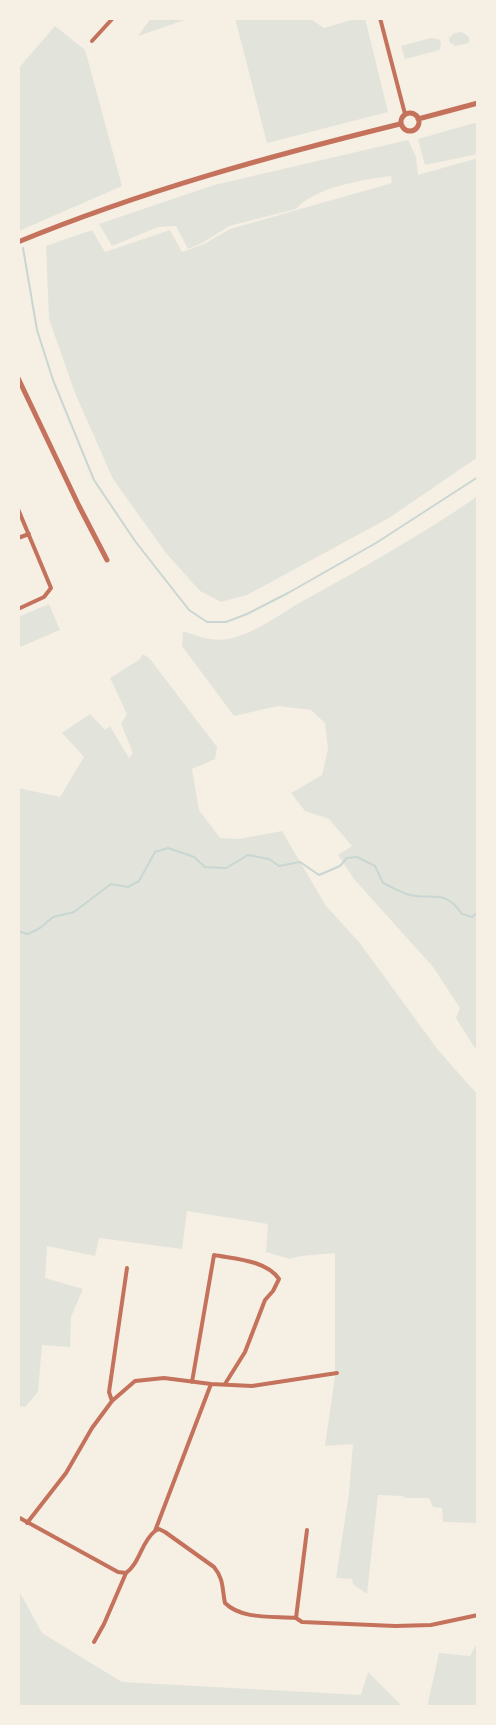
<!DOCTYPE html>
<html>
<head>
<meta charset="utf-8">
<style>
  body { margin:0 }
  #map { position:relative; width:496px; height:1725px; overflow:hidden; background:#f6efe4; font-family:"Roboto Condensed",sans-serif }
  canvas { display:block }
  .frame { position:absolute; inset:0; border:20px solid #f6efe4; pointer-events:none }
</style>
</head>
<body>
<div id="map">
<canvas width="496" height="1725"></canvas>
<div class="frame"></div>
</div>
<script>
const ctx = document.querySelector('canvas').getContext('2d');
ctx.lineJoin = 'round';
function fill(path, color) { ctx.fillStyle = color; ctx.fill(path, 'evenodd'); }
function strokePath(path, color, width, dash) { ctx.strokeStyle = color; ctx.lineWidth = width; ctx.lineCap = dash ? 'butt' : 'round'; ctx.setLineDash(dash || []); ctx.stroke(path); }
const green = new Path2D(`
  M 151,18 L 190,18 L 138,36 Z
  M 235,18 L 309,18 L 324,28 L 358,18 L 365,18 L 388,112 L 267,143 Z
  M 55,26 L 84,49 L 86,53 L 122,186 L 19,231 L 18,69 Z
  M 462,32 L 469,37 L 469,43 L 455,46 L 449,42 L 449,38 L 454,33 Z
  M 431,38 L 438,39 L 441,42 L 440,49 L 436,51 L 405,59 L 401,46 Z
  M 478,122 L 478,154 L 425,165 L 418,139 Z
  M 408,140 L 416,157 L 418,175 L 478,158 L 478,457 L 389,518 L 247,595 L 221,602 L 200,591 L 166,553 L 113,479 L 75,393 L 49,319 L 46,246 L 92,230 L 105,252 L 170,230 L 182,252 L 204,244 L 230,229 L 392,183 L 391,176 C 364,179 313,188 296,209 L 229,226 L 202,243 L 188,249 L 176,226 L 158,227 L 112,246 L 99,224 L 214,185 Z
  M 478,496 L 478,1053 L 456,1018 L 460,1008 L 433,967 L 354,879 L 338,855 L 352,846 L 329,819 L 305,811 L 291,793 L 322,775 L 328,749 L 325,723 L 311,710 L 278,706 L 234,716 L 182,646 L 183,631 C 196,636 214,642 228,639 C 254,634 279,615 301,602 C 361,569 421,535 478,496 Z
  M 49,604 L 60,630 L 18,648 L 18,617 Z
  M 143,654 L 150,659 L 217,747 L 215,759 L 192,769 L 199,810 L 220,838 L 239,839 L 282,831 L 326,906 L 359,942 L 438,1050 L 478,1095 L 478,1523 L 443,1522 L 442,1508 L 433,1507 L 429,1498 L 405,1498 L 402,1496 L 378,1495 L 367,1594 L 353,1584 L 352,1579 L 336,1578 L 349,1493 L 353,1444 L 325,1446 L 335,1376 L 335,1253 L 301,1256 L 290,1259 L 266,1252 L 268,1224 L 187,1211 L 182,1249 L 99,1238 L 95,1256 L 47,1246 L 45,1278 L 83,1289 L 71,1317 L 70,1347 L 42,1345 L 38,1392 L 25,1407 L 18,1406 L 18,788 L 60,797 L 84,757 L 62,733 L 90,714 L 105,730 L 110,726 L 129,758 L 133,753 L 121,724 L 127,714 L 110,678 L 139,660 Z
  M 18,1589 L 42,1633 L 122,1682 L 361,1695 L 368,1672 L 403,1707 L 18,1707 Z
  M 478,1641 L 478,1707 L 427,1707 L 439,1653 L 470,1656 Z`);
const stream = new Path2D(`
  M 23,248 L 37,330 L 53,380 L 94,480 L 135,541 L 189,610 L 207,622 L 226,622 L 247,614 L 288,593 L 376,543 L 478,477
  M 18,931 L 28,934 L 40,928 L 53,917 L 74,912 L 111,884 L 128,887 L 139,881 L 155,852 L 168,848 L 194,857 L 205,867 L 226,868 L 248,855 L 269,859 L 279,866 L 300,862 L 319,875 L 340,866 L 347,858 L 357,857 L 375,866 L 383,883 C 392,887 401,893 410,895 C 435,900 445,889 462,914 L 472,917 L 478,912`);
const minor = new Path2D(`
  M 380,18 L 405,114
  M 92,41 L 113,18
  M 18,509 L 51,588 L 44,597 L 18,609
  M 18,538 L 29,534
  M 192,1382 L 214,1255 C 235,1259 266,1260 279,1279 L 273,1291 L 265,1300 L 245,1352 L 225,1384
  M 112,1401 L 109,1392 L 127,1268
  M 18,1517 L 118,1572 L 126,1573 C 140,1563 141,1542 155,1531 L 211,1384
  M 27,1523 L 66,1473 L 92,1428 L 112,1401 L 135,1381 L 164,1378 L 211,1384 L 252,1386 L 337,1373
  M 155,1531 L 159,1529 L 165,1532 L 214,1567 C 224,1579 222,1589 225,1603 C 242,1620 274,1616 296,1618 L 302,1622 L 395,1626 L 431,1625 L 478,1615
  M 296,1618 L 307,1530
  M 94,1642 L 104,1624 L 126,1573`);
const tertiary = new Path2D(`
  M401 122a9 9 0 1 1 18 0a9 9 0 1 1-18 0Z
  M 418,119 L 478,103
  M 18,242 C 142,191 270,156 400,124
  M 18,378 L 79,506 L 107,560`);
fill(green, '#e2e4dc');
strokePath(stream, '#c9d6d2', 2);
strokePath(minor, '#c5725c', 4);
strokePath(tertiary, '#c5725c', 5);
</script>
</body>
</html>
